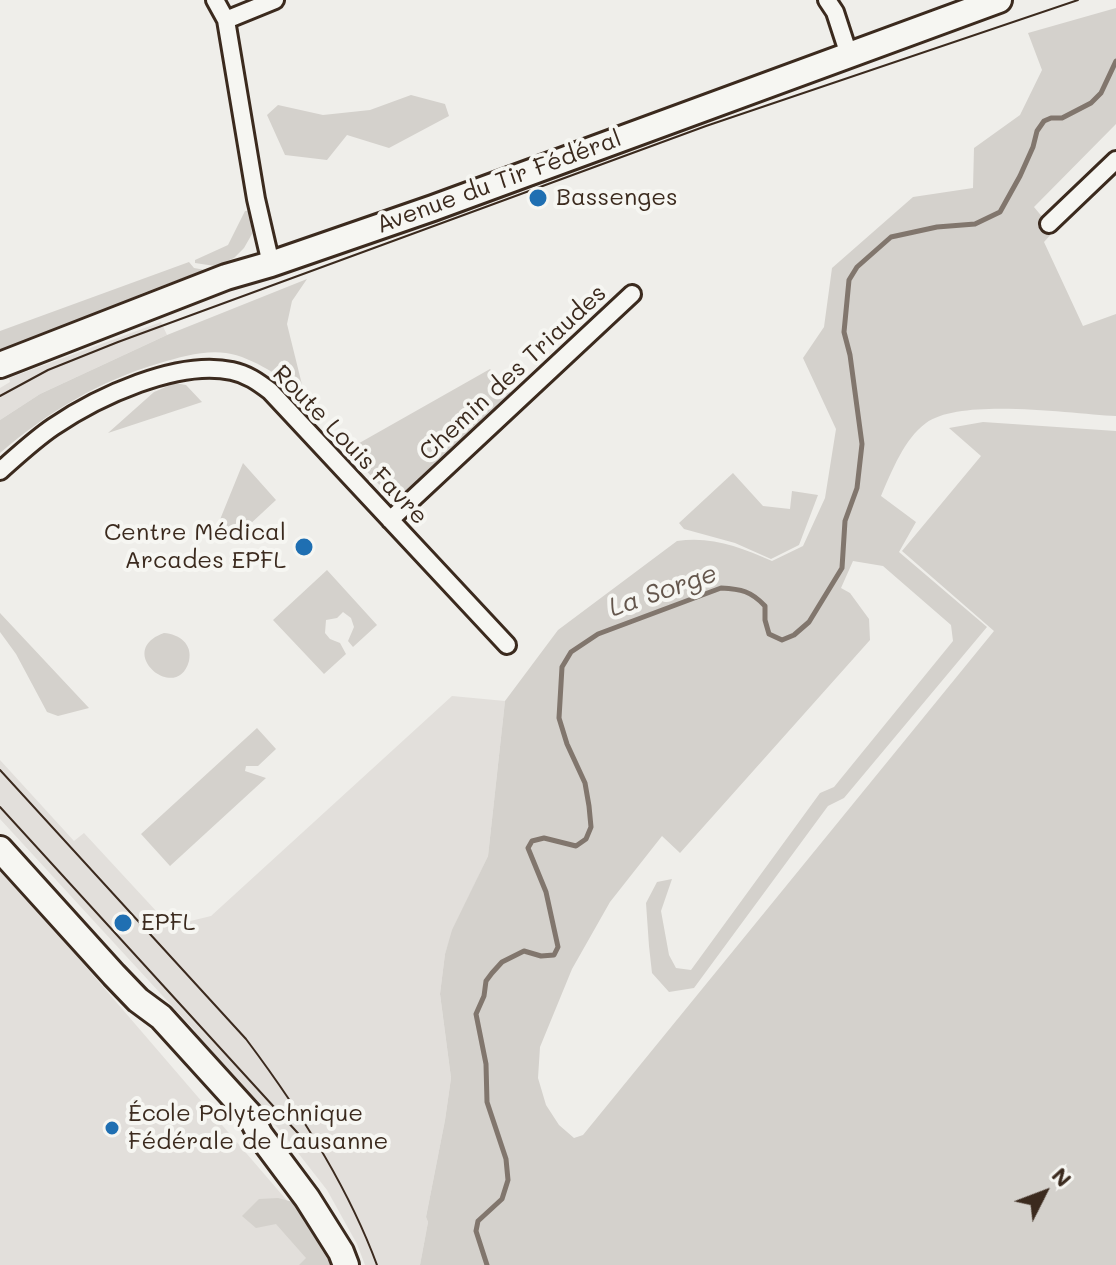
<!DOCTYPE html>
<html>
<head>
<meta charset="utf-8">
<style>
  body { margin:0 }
  #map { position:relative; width:1116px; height:1265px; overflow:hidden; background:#efeeea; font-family:Mali,sans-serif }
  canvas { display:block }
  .north { position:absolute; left:1004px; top:1153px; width:80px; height:80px; -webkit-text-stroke:6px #f6f6f2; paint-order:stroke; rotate:48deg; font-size:22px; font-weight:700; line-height:32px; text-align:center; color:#3b2a1e }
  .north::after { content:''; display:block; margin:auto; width:28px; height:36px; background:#3b2a1e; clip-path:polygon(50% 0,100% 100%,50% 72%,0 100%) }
</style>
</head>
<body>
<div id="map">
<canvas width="1116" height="1265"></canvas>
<div class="north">N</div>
</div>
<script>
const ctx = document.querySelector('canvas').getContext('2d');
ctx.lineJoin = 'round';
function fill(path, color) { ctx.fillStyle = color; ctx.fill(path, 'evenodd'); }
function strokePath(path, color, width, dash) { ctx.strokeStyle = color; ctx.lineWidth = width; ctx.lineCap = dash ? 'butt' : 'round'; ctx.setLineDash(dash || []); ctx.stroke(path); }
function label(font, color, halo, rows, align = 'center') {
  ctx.font = font + ' Mali,sans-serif'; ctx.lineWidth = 8; ctx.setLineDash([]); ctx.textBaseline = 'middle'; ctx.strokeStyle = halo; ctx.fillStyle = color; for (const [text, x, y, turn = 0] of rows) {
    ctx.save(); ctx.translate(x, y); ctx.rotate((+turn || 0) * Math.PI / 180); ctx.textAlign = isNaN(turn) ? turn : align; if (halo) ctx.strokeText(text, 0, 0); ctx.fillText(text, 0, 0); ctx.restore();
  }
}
const built = new Path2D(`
  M 161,322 L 167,335 L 40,394 L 0,420 L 0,388 L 10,382 L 9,378 Z
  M 452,696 L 505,701 L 488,856 L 453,930 L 445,954 L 440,994 L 451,1078 L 445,1120 L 426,1217 L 428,1222 L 420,1265 L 365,1265 L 357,1244 L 327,1190 L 284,1135 L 193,1034 L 195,1031 L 0,819 L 0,760 L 74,841 L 84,833 L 170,926 L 211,916 Z
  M 0,867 L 290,1204 L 329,1265 L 0,1265 Z`);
const green = new Path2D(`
  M 1116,8 L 1116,124 L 1034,207 L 1054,231 L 1044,242 L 1083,326 L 1116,314 L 1116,416 C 1072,414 961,397 926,423 C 904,439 892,471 881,496 L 916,522 L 899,552 L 987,627 L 844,798 L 828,806 L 694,988 L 669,992 L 652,973 L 649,946 L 646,903 L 657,882 L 672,879 L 661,911 L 669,955 L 676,968 L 691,970 L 820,793 L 834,787 L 953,641 L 951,625 L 883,566 L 853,561 L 841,588 L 850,593 L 869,619 L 870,640 L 680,853 L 662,836 L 610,902 L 572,969 L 540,1047 L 538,1078 L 546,1105 L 559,1125 L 574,1138 L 583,1135 L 994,631 L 902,551 L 981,456 L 949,428 L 983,422 L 1116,431 L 1116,1265 L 420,1265 L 428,1222 L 426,1217 L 445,1120 L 451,1078 L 440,994 L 445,954 L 452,930 L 488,856 L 505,701 L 558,630 L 677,541 C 712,536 740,547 772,561 L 803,546 L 825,498 L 836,429 L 803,358 L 824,327 L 832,268 L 913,197 L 973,188 L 974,148 L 1020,115 L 1042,70 L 1028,33 Z
  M 411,95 L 445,104 L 449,116 L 389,148 L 347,135 L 327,160 L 285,155 L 267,115 L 278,105 L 323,115 L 370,110 Z
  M 245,211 L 249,211 L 252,234 L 244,248 L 234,258 L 215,266 L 195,263 L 195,260 L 228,245 Z
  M 189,262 L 194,268 L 205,270 L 143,293 L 0,355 L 0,331 Z
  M 307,279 L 292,301 L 287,324 L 309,413 C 297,398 284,378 267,369 C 255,362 240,355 226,353 C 204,350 181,357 160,363 C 99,381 48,412 0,453 L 0,420 L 40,394 L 167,335 Z
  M 490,369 L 514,397 L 397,504 L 347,450 Z
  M 175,383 L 186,385 L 202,402 L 108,433 L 154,392 Z
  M 243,463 L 276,500 L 234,539 L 219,522 Z
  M 733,473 L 763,506 L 790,509 L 792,491 L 818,495 L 799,545 L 771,559 L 735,543 L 684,529 L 679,523 Z
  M 327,570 L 377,625 L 353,647 L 348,641 L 354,627 L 351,618 L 343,612 L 337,618 L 326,620 L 325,633 L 330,639 L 340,643 L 346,654 L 324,674 L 273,620 Z
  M 0,613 L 89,708 L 58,716 L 47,712 L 16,654 L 0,632 Z
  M 164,633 C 179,634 193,644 189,661 C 177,705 113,651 164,633 Z
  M 257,728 L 276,749 L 258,766 L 246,766 L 245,771 L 266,778 L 170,866 L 141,834 Z
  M 278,1198 L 293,1202 L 331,1265 L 299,1265 L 306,1258 L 276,1224 L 256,1228 L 242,1216 L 259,1199 Z`);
const stream = new Path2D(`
  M 487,1265 L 476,1231 L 478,1221 L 502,1199 L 508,1180 L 506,1159 L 487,1102 L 486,1064 L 476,1014 L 484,996 L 486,981 L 492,973 L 502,962 L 524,951 L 541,956 L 554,955 L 558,947 L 546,892 L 528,848 L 532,841 L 544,838 L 576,846 L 586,839 L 591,827 L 589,806 L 585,783 L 567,744 L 559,718 L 562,667 L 571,652 L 598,634 L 721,588 C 741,589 751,591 765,606 L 765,620 L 769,634 L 782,640 L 794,635 L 809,622 L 842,568 L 845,521 L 857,488 L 862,444 L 850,355 L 844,332 L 849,280 L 857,267 L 891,237 L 937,227 L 975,224 L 1000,212 L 1020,176 L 1033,147 L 1037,131 L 1044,121 L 1051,118 L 1062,118 L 1091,103 L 1101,93 L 1116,61`);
const street = new Path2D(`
  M 215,0 L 226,20 L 256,199 L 271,264
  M 827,0 L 835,12 L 849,55
  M 226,20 L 275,0
  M 1049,224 L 1116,160
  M 0,471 C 17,456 34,440 53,427 C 97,397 178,359 232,371 C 247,374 258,382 270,391 L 507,645
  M 390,520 L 632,294`);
const secondary = new Path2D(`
  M 0,365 L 226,277 L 271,264 L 433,208 L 999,0
  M 0,849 L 114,975 L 138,1000 L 161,1017 L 250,1115 L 260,1135 L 307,1198 L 341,1252 L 346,1265`);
const tram = new Path2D(`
  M 0,396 L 48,370 L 118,342 L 706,126 L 1078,0
  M 0,770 L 246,1039 C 298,1108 347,1184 377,1265
  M 0,807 L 306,1142`);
const markers = [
  [538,198,10,"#1f6fb2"],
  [304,547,10,"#1f6fb2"],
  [123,923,10,"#1f6fb2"],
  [112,1128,8,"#1f6fb2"]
];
const streetNames = [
  ["Avenue du Tir Fédéral",499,182,-20],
  ["Chemin des Triaudes",513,373,-43],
  ["Route Louis Favre",350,445,46]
];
const poiNames = [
  ["Bassenges",556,198],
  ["Centre Médical",286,533,"right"],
  ["Arcades EPFL",286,561,"right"],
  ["EPFL",141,923],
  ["École Polytechnique",128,1114],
  ["Fédérale de Lausanne",128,1142]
];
const waterNames = [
  ["La Sorge",663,591,-19]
];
fill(built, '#e2dfdb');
fill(green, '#d4d1cc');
strokePath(stream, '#81766d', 5);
strokePath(street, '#3b2a1e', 22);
strokePath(secondary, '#3b2a1e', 30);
strokePath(street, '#f6f6f2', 16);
strokePath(secondary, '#f6f6f2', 24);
strokePath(tram, '#3b2a1e', 2);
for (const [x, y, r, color] of markers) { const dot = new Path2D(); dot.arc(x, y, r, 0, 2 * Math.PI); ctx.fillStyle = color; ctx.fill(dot); strokePath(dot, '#f6f6f2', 3); }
label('24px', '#3b2a1e', '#f6f6f2', streetNames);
label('24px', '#3b2a1e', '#f6f6f2', poiNames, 'left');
label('italic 26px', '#64564c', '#f6f6f2', waterNames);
</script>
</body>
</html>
